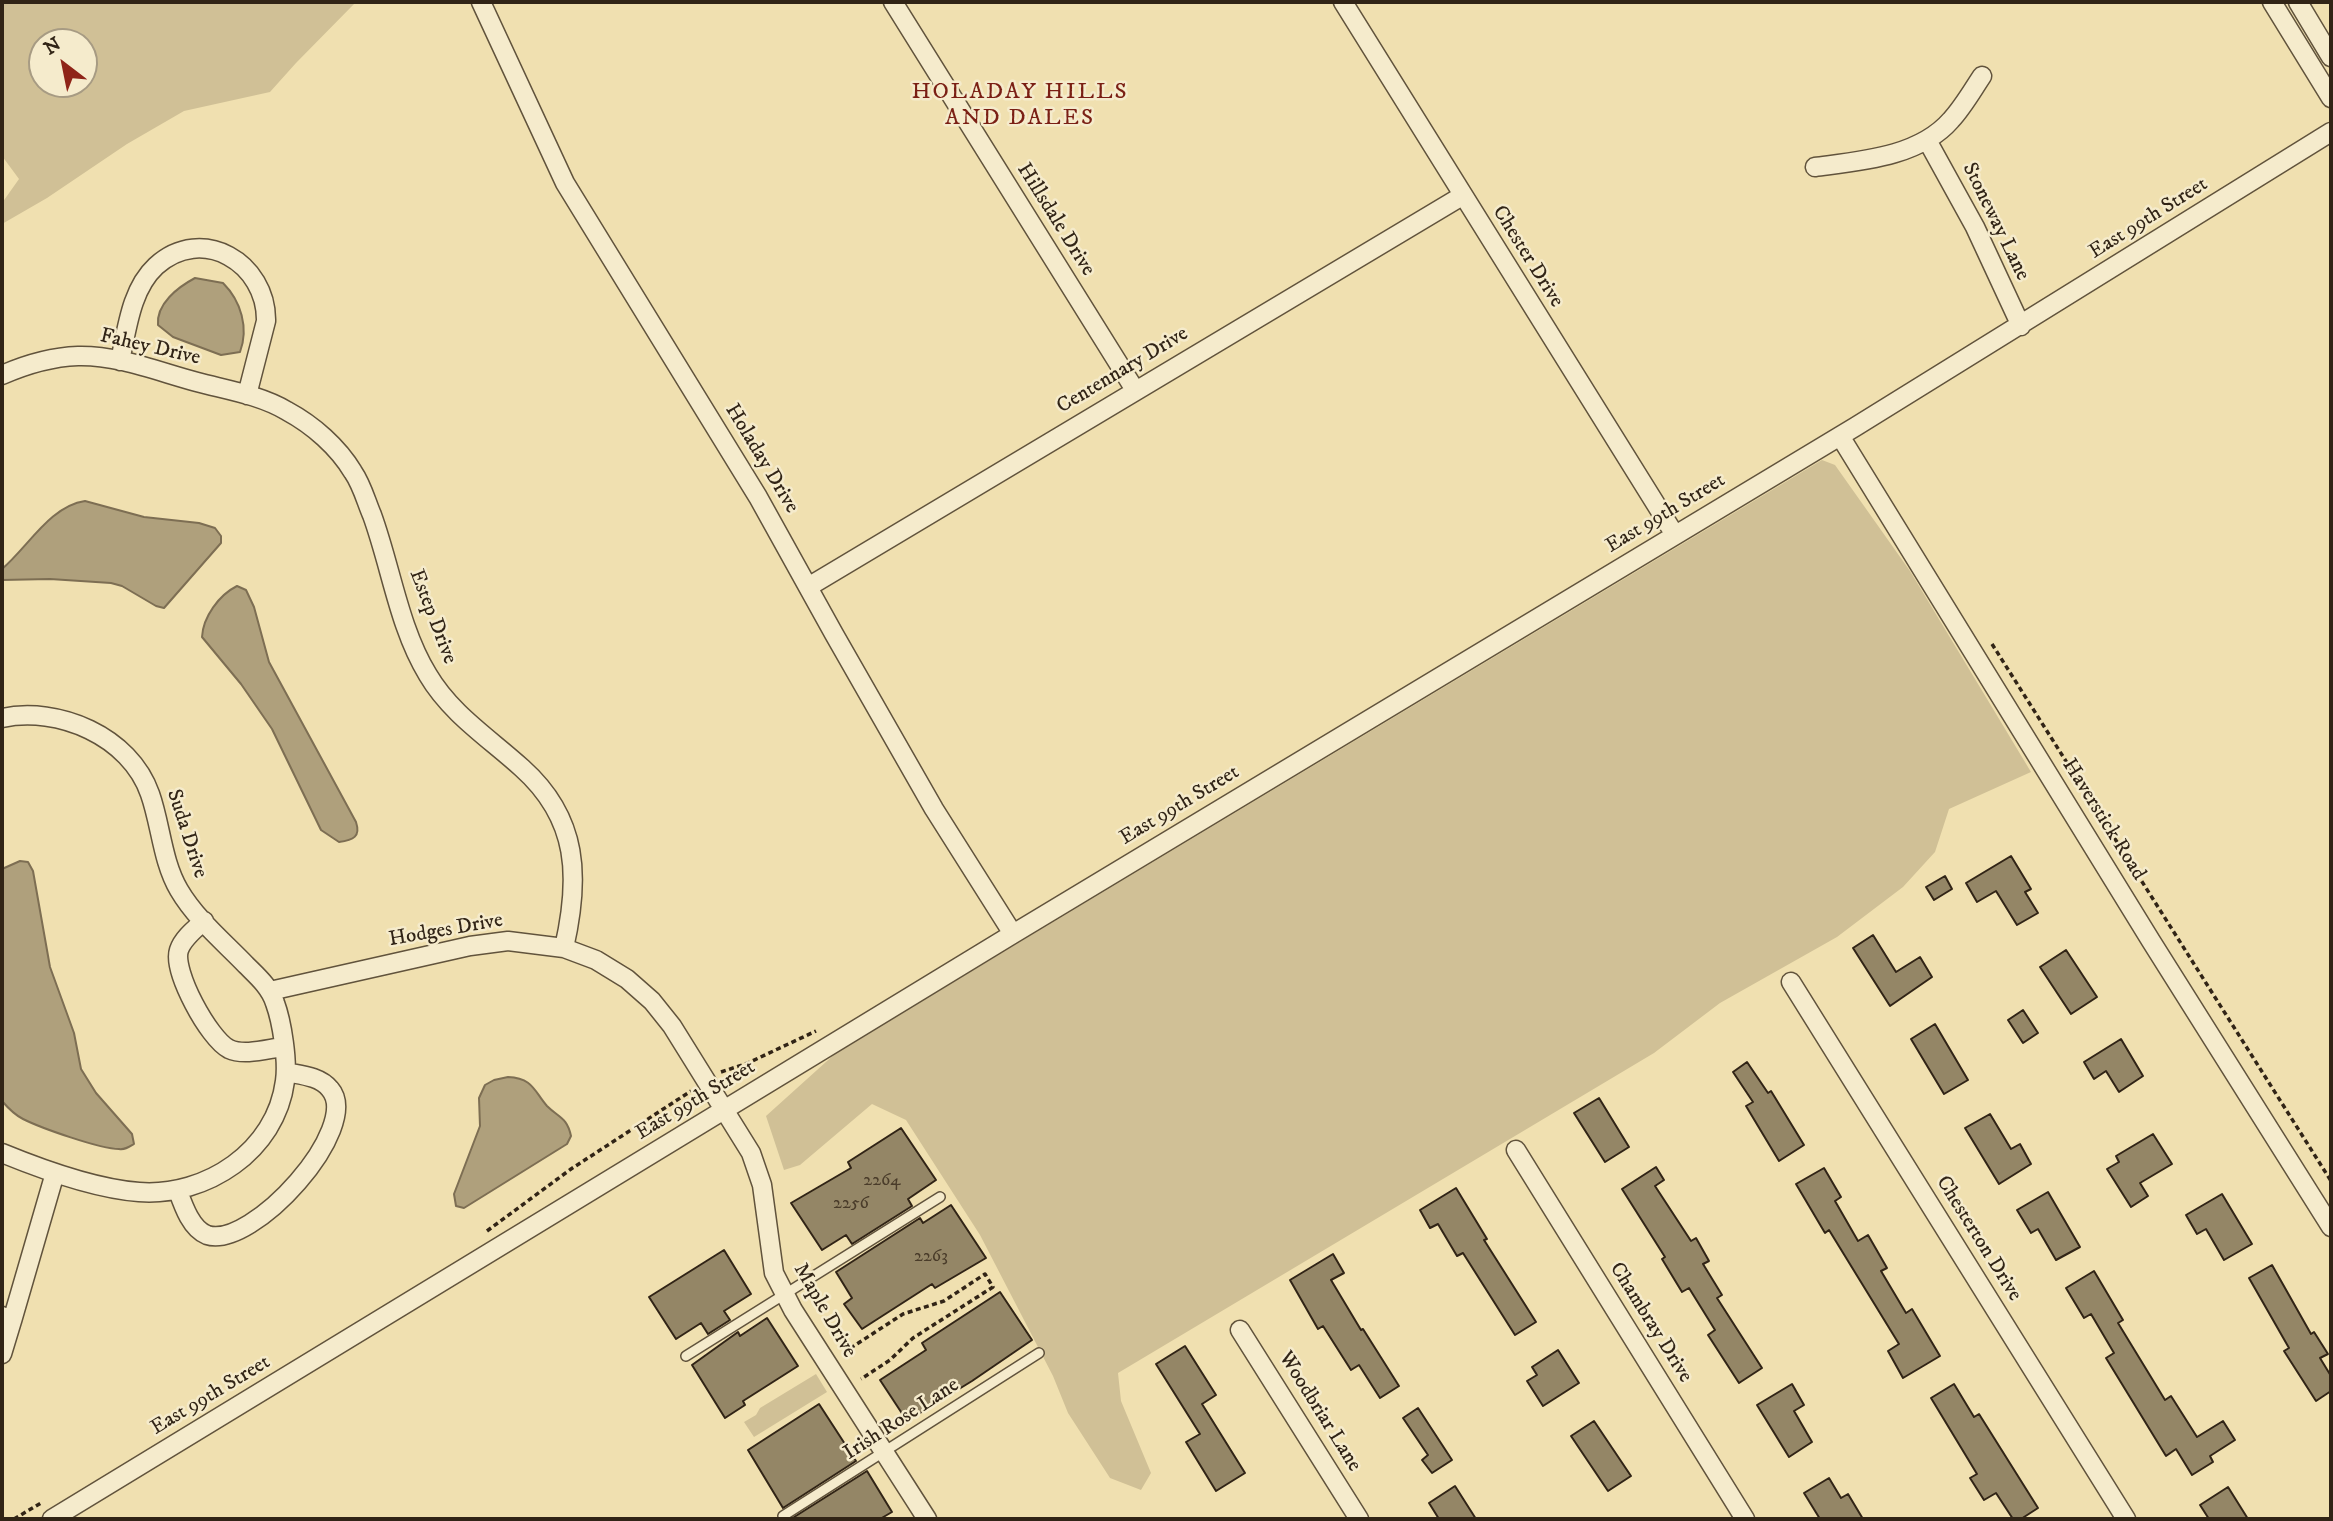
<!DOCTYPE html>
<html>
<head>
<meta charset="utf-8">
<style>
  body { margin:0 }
  #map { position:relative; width:2333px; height:1521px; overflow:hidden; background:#f0e0b0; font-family:"IM FELL DW Pica",serif }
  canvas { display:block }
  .frame { position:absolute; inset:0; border:4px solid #312416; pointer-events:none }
  .north { position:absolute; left:28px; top:28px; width:70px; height:70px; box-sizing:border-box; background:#f5ebcc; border:2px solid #a79b83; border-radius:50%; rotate:328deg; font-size:19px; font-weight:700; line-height:28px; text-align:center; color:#312416 }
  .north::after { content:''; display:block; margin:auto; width:24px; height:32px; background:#8f2418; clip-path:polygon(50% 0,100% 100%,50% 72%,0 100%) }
</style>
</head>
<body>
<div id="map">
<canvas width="2333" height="1521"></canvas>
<div class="frame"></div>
<div class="north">N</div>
</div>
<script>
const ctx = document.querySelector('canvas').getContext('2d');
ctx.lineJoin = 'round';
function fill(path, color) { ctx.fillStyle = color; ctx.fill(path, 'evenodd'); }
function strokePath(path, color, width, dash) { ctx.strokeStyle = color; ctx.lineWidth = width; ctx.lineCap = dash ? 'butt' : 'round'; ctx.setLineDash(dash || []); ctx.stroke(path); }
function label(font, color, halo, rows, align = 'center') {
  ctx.font = font + ' "IM FELL DW Pica",serif'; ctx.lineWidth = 5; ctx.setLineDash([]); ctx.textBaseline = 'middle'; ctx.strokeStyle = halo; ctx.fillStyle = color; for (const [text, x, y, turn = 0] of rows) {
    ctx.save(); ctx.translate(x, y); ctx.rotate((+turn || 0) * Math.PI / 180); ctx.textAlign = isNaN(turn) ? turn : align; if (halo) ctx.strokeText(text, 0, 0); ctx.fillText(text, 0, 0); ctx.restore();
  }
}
const green = new Path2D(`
  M 2,2 L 356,2 L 296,63 L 270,92 L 184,111 L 127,144 L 47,198 L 2,224 L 2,203 L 19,179 L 2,156 ZM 42,42 L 84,42 L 84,84 L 42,84 Z
  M 1822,460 L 1835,465 L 1910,571 L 2031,772 L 1949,809 L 1935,852 L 1903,887 L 1837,937 L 1720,1003 L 1654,1053 L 1118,1373 L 1121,1401 L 1151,1473 L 1141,1490 L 1110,1478 L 1068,1413 L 1053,1376 L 980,1235 L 906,1120 L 872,1104 L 800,1165 L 784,1170 L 766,1116 L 837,1052 Z
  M 816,1374 L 827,1392 L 754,1437 L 744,1422 L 756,1415 L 760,1408 Z`);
const water = new Path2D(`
  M 195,278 L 223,283 C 241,301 249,328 240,352 L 221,355 L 173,337 L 158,325 C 156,304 178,287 195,278 Z
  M 85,501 L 144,517 L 199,523 L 215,528 L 221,536 L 221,543 L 164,608 L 156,606 L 122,586 L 111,583 L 50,579 L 2,580 L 2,569 C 28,547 50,506 85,501 Z
  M 237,586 L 246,590 L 254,607 L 269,662 L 356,822 C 361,837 353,840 339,842 L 321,830 L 272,729 L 241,684 L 202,637 C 203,617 219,595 237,586 Z
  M 20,861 L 28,862 L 33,871 L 50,967 L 74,1033 L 81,1069 L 96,1093 L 132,1134 L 134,1144 C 129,1147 125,1150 119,1149 C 100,1149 41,1128 23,1119 C 15,1115 8,1108 2,1101 L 2,869 Z
  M 508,1077 C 533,1078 534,1091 547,1106 C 559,1118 567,1117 571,1136 L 567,1144 L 464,1208 L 456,1206 L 454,1194 L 480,1126 L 479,1098 L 485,1085 L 494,1080 Z`);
const building = new Path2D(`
  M 2011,856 L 2031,889 L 2025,892 L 2038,913 L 2017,925 L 1996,891 L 1977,902 L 1966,883 Z
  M 1945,876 L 1952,889 L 1934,900 L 1926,887 Z
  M 1873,935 L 1896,972 L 1920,957 L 1932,977 L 1890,1006 L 1853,948 Z
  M 2066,950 L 2097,997 L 2071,1014 L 2040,967 Z
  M 2023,1010 L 2038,1033 L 2023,1043 L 2008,1020 Z
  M 1935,1024 L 1968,1080 L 1944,1094 L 1911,1039 Z
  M 2121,1039 L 2143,1076 L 2119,1092 L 2106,1071 L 2094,1079 L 2084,1062 Z
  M 1747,1062 L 1768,1093 L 1771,1091 L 1804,1145 L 1779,1161 L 1746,1106 L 1753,1102 L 1733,1072 Z
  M 1599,1098 L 1629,1147 L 1605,1162 L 1574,1113 Z
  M 1990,1114 L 2011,1149 L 2020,1144 L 2031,1164 L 1999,1184 L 1965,1128 Z
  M 901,1128 L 936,1180 L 908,1199 L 912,1206 L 852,1244 L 846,1235 L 822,1250 L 791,1203 L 851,1168 L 848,1162 Z
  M 2153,1134 L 2172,1164 L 2140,1183 L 2148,1196 L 2131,1207 L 2107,1169 L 2119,1162 L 2116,1156 Z
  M 1656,1167 L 1664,1180 L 1655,1186 L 1691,1241 L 1696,1238 L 1709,1261 L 1703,1264 L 1722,1295 L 1717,1298 L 1762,1368 L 1739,1383 L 1708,1335 L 1715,1330 L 1689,1288 L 1682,1292 L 1662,1259 L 1665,1257 L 1622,1189 Z
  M 1824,1168 L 1841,1197 L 1835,1201 L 1858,1241 L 1868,1235 L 1887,1268 L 1881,1271 L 1906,1313 L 1912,1309 L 1940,1356 L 1903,1378 L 1888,1351 L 1899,1344 L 1829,1230 L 1825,1233 L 1796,1184 Z
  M 1456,1188 L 1487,1239 L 1484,1240 L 1536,1322 L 1515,1335 L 1463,1253 L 1457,1256 L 1438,1224 L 1430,1228 L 1420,1210 Z
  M 2048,1192 L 2080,1247 L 2056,1260 L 2038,1229 L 2031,1233 L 2017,1210 Z
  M 2222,1194 L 2252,1244 L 2224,1260 L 2206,1229 L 2197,1234 L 2186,1215 Z
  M 951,1205 L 986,1258 L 935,1288 L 932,1284 L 862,1329 L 844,1304 L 852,1298 L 836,1272 L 920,1218 L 923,1223 Z
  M 724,1250 L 751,1294 L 724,1311 L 730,1320 L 708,1334 L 701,1323 L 676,1339 L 649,1297 Z
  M 1333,1254 L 1344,1273 L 1331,1280 L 1361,1330 L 1363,1329 L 1399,1386 L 1380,1398 L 1359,1365 L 1351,1370 L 1323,1326 L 1318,1329 L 1290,1280 Z
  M 2272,1265 L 2311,1334 L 2314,1332 L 2328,1354 L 2320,1358 L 2331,1376 L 2331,1391 L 2316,1401 L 2284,1351 L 2289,1348 L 2249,1278 Z
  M 2094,1271 L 2123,1320 L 2118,1323 L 2165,1400 L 2171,1396 L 2197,1437 L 2223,1421 L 2235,1440 L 2210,1456 L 2213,1462 L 2192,1475 L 2176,1449 L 2166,1456 L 2106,1358 L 2114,1353 L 2091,1314 L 2084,1318 L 2066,1288 Z
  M 1000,1292 L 1032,1340 L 972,1381 L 907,1421 L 880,1380 L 926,1350 L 922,1343 Z
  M 767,1318 L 798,1366 L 743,1401 L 745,1405 L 725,1418 L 692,1365 L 738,1332 L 740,1336 Z
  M 1185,1346 L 1216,1395 L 1202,1404 L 1245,1473 L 1216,1491 L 1186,1442 L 1200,1434 L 1156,1364 Z
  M 1558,1350 L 1579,1383 L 1543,1406 L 1527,1381 L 1537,1375 L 1532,1367 Z
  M 1792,1384 L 1804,1405 L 1794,1411 L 1812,1442 L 1789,1457 L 1757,1405 Z
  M 1954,1384 L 1974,1417 L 1979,1414 L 2038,1508 L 2021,1519 L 2013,1519 L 1996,1493 L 1984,1500 L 1970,1478 L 1977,1474 L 1931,1398 Z
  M 819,1404 L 856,1461 L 783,1508 L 748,1450 Z
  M 1418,1408 L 1452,1460 L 1432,1473 L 1422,1460 L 1428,1455 L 1403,1418 Z
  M 1594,1421 L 1631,1476 L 1608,1491 L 1571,1436 Z
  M 867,1471 L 892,1512 L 880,1519 L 791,1519 Z
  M 1829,1478 L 1841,1498 L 1848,1494 L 1863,1519 L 1820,1519 L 1804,1493 Z
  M 1455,1486 L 1476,1519 L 1439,1519 L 1429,1503 Z
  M 2228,1487 L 2248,1519 L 2209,1519 L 2200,1505 Z`);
const path = new Path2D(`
  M 1992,644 L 2331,1181
  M 721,1072 L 748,1063 L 816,1031
  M 487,1231 L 571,1169 L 691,1091
  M 843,1353 L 903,1314 L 944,1301 L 985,1274 L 993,1287 L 913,1338 L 890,1360 L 861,1379
  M 14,1519 L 41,1503`);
const service = new Path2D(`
  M 686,1356 L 940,1197
  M 783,1516 L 1039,1353`);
const minor = new Path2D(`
  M 481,2 L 565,183 L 758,497 L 834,634 L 934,809 L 1013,934
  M 893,2 L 1135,390
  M 1343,2 L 1675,535
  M 2272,2 L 2331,98
  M 2298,2 L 2331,57
  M 1927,140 L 1975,227 L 2021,326
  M 1815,167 C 1860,161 1919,157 1951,120 C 1963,107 1972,91 1982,76
  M 120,361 C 127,329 131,289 156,266 C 202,224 267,263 266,321 L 247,395
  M 2,375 C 27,364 51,357 78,356 C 118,355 159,372 197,382 C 227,390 260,395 287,411 C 313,425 338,447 353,472 C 362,485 366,501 372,515 C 391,567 399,628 428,675 C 451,714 489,738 522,768 C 579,819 580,878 564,948
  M 1840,436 L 2151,941 L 2331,1227
  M 808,587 L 1462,196
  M 2,718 C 58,706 130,736 150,794 C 161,825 162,861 179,890 C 196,919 224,942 246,965 C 257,976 270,987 275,1003 C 282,1022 288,1061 285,1081 C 276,1151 206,1197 139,1192 C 98,1189 41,1169 2,1153
  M 204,921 C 195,929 183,938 179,950 C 172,971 209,1039 229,1049 C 244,1056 267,1049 283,1047
  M 1791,982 L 2126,1519
  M 270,991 L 470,946 L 508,941 L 564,948 L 596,960 L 627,979 L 652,1001 L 672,1026 L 751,1153 L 762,1185 L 774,1273 L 793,1310 L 927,1519
  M 1516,1150 L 1745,1519
  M 178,1191 C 183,1205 191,1229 207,1235 C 252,1250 363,1127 330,1089 C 320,1076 300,1075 286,1072
  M 2,1316 L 12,1321 L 2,1354
  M 12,1321 L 55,1173
  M 1240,1330 L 1359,1519
  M 52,1519 L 1013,934 L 1855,427 L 2331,132`);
const numberNames = [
  ["2264",882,1181],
  ["2256",851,1204],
  ["2263",931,1257]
];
const streetNames = [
  ["East 99th Street",2149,219,-32],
  ["Hillsdale Drive",1055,220,58],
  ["Stoneway Lane",1995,222,64],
  ["Chester Drive",1527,257,58],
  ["Fahey Drive",150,348,13],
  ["Centennary Drive",1123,371,-31],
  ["Holaday Drive",761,459,59],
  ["East 99th Street",1666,514,-31],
  ["Estep Drive",432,617,69],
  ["East 99th Street",1180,806,-31],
  ["Haverstick Road",2103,820,58],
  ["Suda Drive",186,834,72],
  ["Hodges Drive",446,931,-10],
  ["East 99th Street",696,1101,-31],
  ["Chesterton Drive",1978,1239,58],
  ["Maple Drive",824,1311,60],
  ["Chambray Drive",1650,1323,58],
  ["East 99th Street",211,1396,-31],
  ["Woodbriar Lane",1319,1412,58],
  ["Irish Rose Lane",902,1420,-33]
];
const neighbourhoodNames = [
  ["HOLADAY HILLS",1020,93],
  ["AND DALES",1020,119]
];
fill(green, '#d0c096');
fill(water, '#afa07c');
strokePath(water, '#7d6e53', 2);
fill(building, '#948666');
strokePath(building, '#312416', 2);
strokePath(service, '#61533c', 12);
strokePath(minor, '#61533c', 21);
strokePath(path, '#312416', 3.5, [5, 3.5]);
strokePath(service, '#f5ebcc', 9);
strokePath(minor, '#f5ebcc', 18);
label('18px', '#4a3c2a', null, numberNames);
label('21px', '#312416', '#f5ebcc', streetNames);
ctx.letterSpacing = '2px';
label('23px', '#7a1f14', '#f5ebcc', neighbourhoodNames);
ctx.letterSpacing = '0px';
</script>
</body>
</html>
